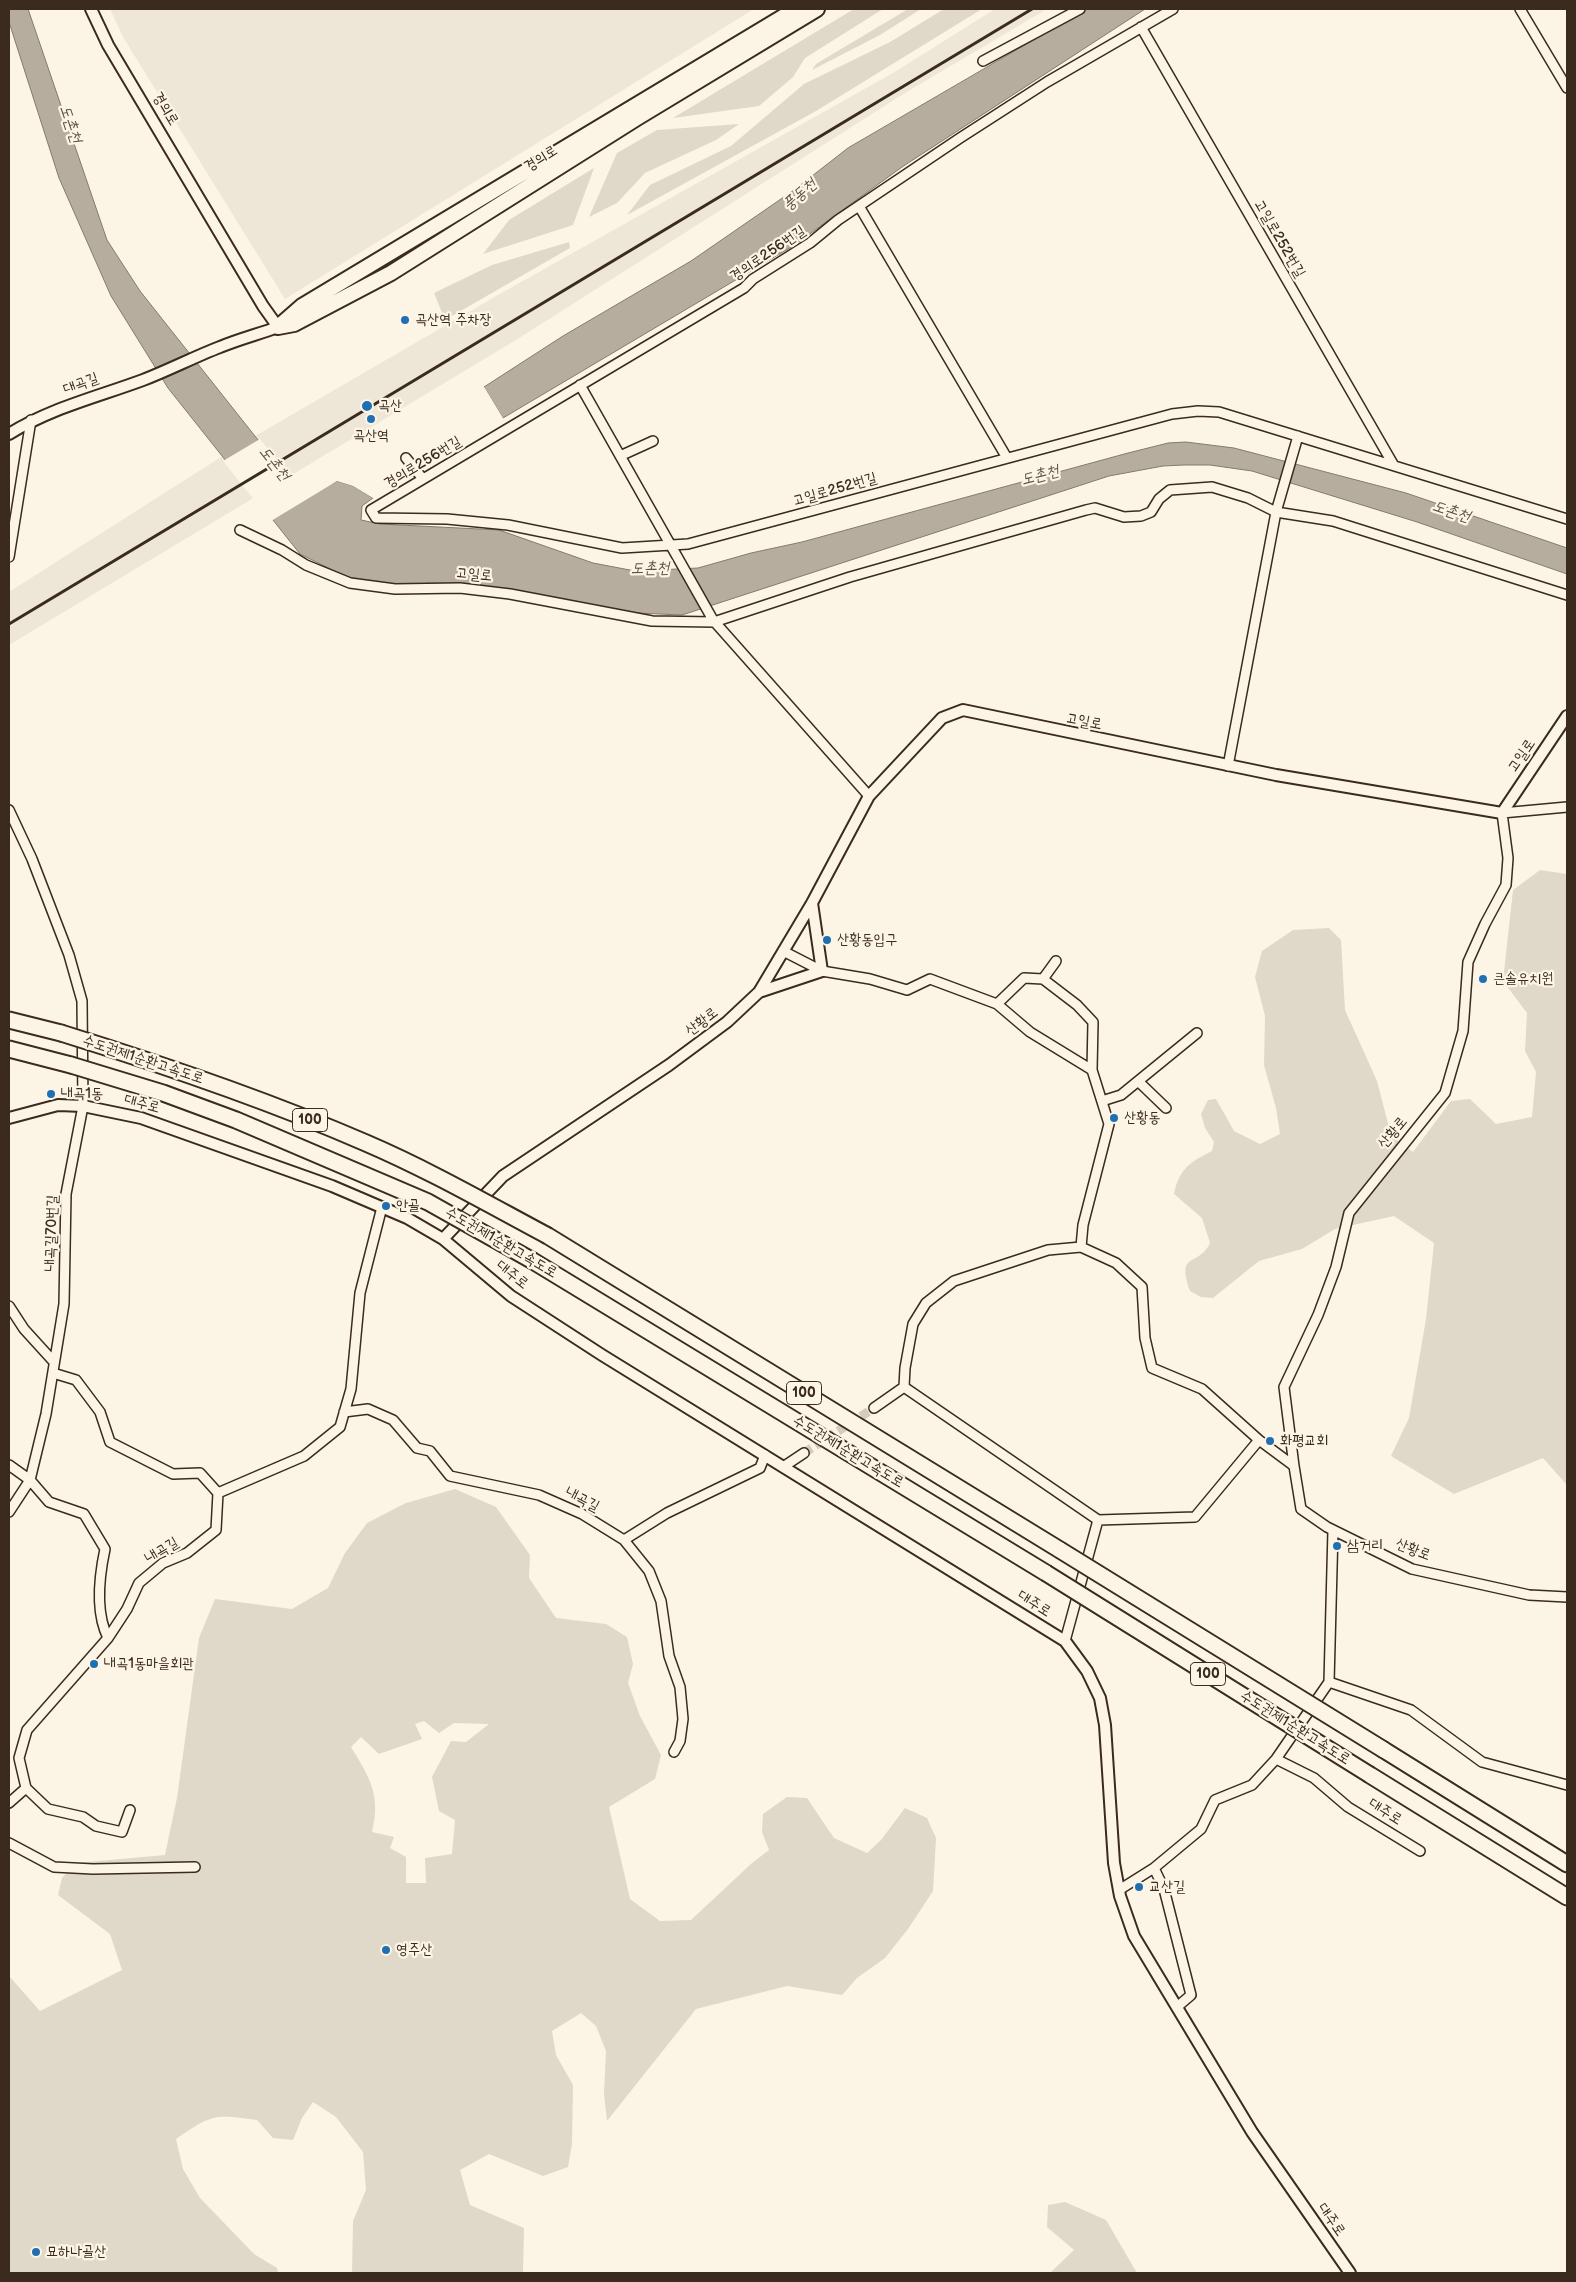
<!DOCTYPE html>
<html>
<head>
<meta charset="utf-8">
<style>
  body { margin:0 }
  #map { position:relative; width:1576px; height:2282px; overflow:hidden; background:#fcf5e5; font-family:"Balsamiq Sans",sans-serif }
  canvas { display:block }
  .frame { position:absolute; inset:0; border:10px solid #3b2a1e; pointer-events:none }
</style>
</head>
<body>
<div id="map">
<canvas width="1576" height="2282"></canvas>
<div class="frame"></div>
</div>
<script>
const ctx = document.querySelector('canvas').getContext('2d');
ctx.lineJoin = 'round';
function fill(path, color) { ctx.fillStyle = color; ctx.fill(path, 'evenodd'); }
function strokePath(path, color, width, dash) { ctx.strokeStyle = color; ctx.lineWidth = width; ctx.lineCap = dash ? 'butt' : 'round'; ctx.setLineDash(dash || []); ctx.stroke(path); }
function label(font, color, halo, rows, align = 'center') {
  ctx.font = font + ' "Balsamiq Sans","Poor Story",sans-serif'; ctx.lineWidth = 4.5; ctx.setLineDash([]); ctx.textBaseline = 'middle'; ctx.strokeStyle = halo; ctx.fillStyle = color; for (const [text, x, y, turn = 0] of rows) {
    ctx.save(); ctx.translate(x, y); ctx.rotate((+turn || 0) * Math.PI / 180); ctx.textAlign = isNaN(turn) ? turn : align; if (halo) ctx.strokeText(text, 0, 0); ctx.fillText(text, 0, 0); ctx.restore();
  }
}
const built = new Path2D(`
  M 110,9 L 754,9 L 285,299 L 123,37 Z
  M 995,9 L 1047,9 L 905,93 L 516,340 L 9,645 L 9,592 L 243,443 L 498,295 L 893,73 Z`);
const green = new Path2D(`
  M 854,9 L 883,9 L 805,58 L 793,77 L 759,106 L 673,118 Z
  M 908,9 L 921,9 L 880,35 L 812,70 L 816,64 Z
  M 944,9 L 982,9 L 816,111 L 627,215 L 650,185 L 731,146 L 804,84 L 890,42 Z
  M 739,124 L 716,140 L 645,173 L 617,203 L 589,217 L 617,153 L 657,130 Z
  M 594,168 L 573,225 L 483,254 L 509,220 Z
  M 569,242 L 570,248 L 445,320 L 434,293 L 492,265 Z
  M 1540,870 L 1567,874 L 1567,1485 L 1543,1458 L 1454,1494 L 1391,1456 L 1409,1418 L 1426,1319 L 1434,1243 L 1394,1216 L 1335,1229 L 1302,1249 L 1259,1261 L 1213,1298 L 1201,1297 L 1190,1291 C 1176,1250 1198,1268 1210,1243 L 1202,1218 L 1174,1194 C 1179,1169 1190,1162 1212,1151 L 1214,1142 L 1205,1128 L 1201,1114 L 1208,1100 L 1216,1099 L 1234,1131 L 1260,1144 L 1280,1134 L 1276,1108 L 1264,1065 L 1265,1016 L 1255,977 L 1262,951 L 1293,930 L 1329,928 L 1341,940 L 1345,1010 L 1377,1081 L 1391,1135 L 1413,1152 L 1451,1101 L 1470,1099 L 1496,1124 L 1532,1117 L 1536,1072 L 1525,1051 L 1527,1013 L 1503,981 L 1513,890 Z
  M 455,1489 L 496,1507 L 530,1555 L 529,1578 L 556,1618 L 606,1624 L 627,1637 L 633,1664 L 628,1683 L 640,1716 L 661,1755 L 655,1779 L 609,1807 L 630,1899 L 660,1921 L 691,1920 L 752,1863 L 769,1850 L 762,1832 L 763,1814 L 787,1797 L 807,1798 L 834,1838 L 867,1853 L 881,1840 L 905,1808 L 927,1818 L 936,1838 L 933,1891 L 908,1929 L 885,1958 L 857,1978 L 842,1995 L 787,1986 L 696,2009 L 607,2121 L 604,2094 L 606,2051 L 596,2026 L 581,2013 L 552,2031 L 556,2055 L 573,2085 L 572,2144 L 568,2167 L 543,2176 L 489,2154 L 460,2170 L 470,2205 L 524,2228 L 523,2273 L 352,2273 L 353,2221 L 366,2190 L 363,2152 L 336,2117 L 313,2102 L 302,2118 L 293,2140 L 273,2138 L 257,2120 C 214,2114 212,2114 176,2139 L 183,2169 L 200,2198 L 254,2254 L 277,2268 L 278,2273 L 9,2273 L 9,1976 L 40,2011 L 122,1970 L 110,1934 L 58,1895 L 62,1878 L 76,1863 L 165,1855 L 177,1798 L 199,1638 L 215,1599 L 292,1609 L 328,1588 L 345,1553 L 367,1523 L 406,1503 ZM 424,1721 L 439,1733 L 454,1723 L 489,1724 L 466,1742 L 451,1741 L 432,1777 L 439,1811 L 455,1820 L 452,1854 L 425,1858 L 426,1883 L 406,1883 L 406,1857 L 390,1848 L 394,1837 L 372,1832 C 381,1795 370,1778 351,1747 L 361,1737 L 379,1754 L 422,1739 L 415,1724 Z
  M 1065,2202 L 1106,2220 L 1137,2273 L 1050,2273 L 1074,2250 L 1047,2227 L 1048,2205 Z`);
const water = new Path2D(`
  M 9,9 L 28,9 L 107,240 L 140,291 L 304,498 L 337,481 L 353,486 L 373,498 L 362,506 L 361,520 L 380,524 L 499,530 L 593,563 L 635,571 L 698,568 L 751,553 L 802,542 L 1128,453 L 1168,443 L 1186,442 L 1234,448 L 1406,493 L 1567,548 L 1567,574 L 1417,522 L 1252,471 L 1210,465 L 1184,465 L 1163,466 L 1109,476 L 682,615 L 637,613 L 529,593 L 459,584 L 385,584 L 353,580 L 300,554 L 168,388 L 111,296 L 59,178 L 9,22 Z
  M 1087,9 L 1145,9 L 902,167 L 793,246 L 503,418 L 484,387 L 563,336 L 691,261 L 794,190 L 848,148 Z`);
const pier = new Path2D(`
  M 483,385 L 503,418 L 501,419 L 482,388 Z
  M 260,439 L 305,495 L 338,478 L 354,484 L 375,497 L 373,498 L 353,486 L 337,481 L 271,521 L 223,461 Z`);
const minorTunnel = new Path2D(`
  M 804,1453 L 874,1408`);
const minor = new Path2D(`
  M 1173,9 L 1047,82 L 960,138 L 838,220 L 810,243 L 753,279 L 744,288 L 371,510 L 376,518 L 447,519 L 508,525 L 622,548 L 688,544 L 1172,414 L 1198,411 L 1219,412 L 1567,519
  M 1520,9 L 1567,88
  M 1141,27 L 1393,464
  M 983,61 L 1080,9
  M 859,206 L 1007,458
  M 580,385 L 713,620 L 869,796
  M 620,456 L 653,441
  M 406,458 L 423,479
  M 240,530 L 282,550 L 306,565 L 350,583 L 395,589 L 460,588 L 510,594 L 652,621 L 714,622 L 850,577 L 1086,510 L 1095,508 L 1124,517 L 1141,516 L 1151,512 L 1159,499 L 1170,490 L 1212,487 L 1248,498 L 1276,512 L 1333,521 L 1567,595
  M 9,557 L 31,420
  M 1228,766 L 1276,512 L 1298,436
  M 9,810 L 32,859 L 69,955 L 82,1001 L 83,1106 L 66,1194 L 64,1304 L 46,1414 L 30,1480 L 49,1502 L 84,1514 L 105,1549 C 99,1577 95,1612 108,1638
  M 783,951 L 822,971 L 870,979 L 907,990 L 930,979 L 997,1004 L 1030,1032 L 1092,1070 L 1109,1124 L 1083,1225 L 1081,1247
  M 1043,979 L 1056,961
  M 997,1004 L 1024,978 L 1043,979 L 1077,1005 L 1093,1022 L 1092,1070
  M 1139,1082 L 1166,1108
  M 1102,1101 L 1121,1095 L 1197,1033
  M 9,1306 L 24,1329 L 54,1362
  M 53,1373 L 76,1380 L 100,1412 L 110,1442 L 173,1474 L 200,1473 L 218,1493
  M 904,1387 L 905,1368 L 913,1324 L 926,1303 L 954,1281 L 1048,1250 L 1081,1247 L 1116,1263 L 1142,1287 L 1145,1338 L 1152,1368 L 1202,1389 L 1259,1440 L 1294,1466 L 1301,1509 L 1327,1527 L 1412,1569 L 1529,1595 L 1567,1597
  M 904,1387 L 1098,1520 L 1065,1641
  M 874,1408 L 904,1387
  M 344,1412 L 368,1409 L 393,1420 L 417,1448 L 430,1451 L 450,1476 L 539,1495 L 582,1514 L 624,1540
  M 9,1465 L 30,1480 L 9,1512
  M 1294,1466 L 1284,1387 L 1318,1315 L 1336,1267 L 1349,1213 L 1445,1093 L 1463,1031 L 1468,962 L 1485,924 L 1506,885 L 1508,858 L 1502,813 L 1567,807
  M 783,1467 L 804,1453
  M 1098,1520 L 1195,1517 L 1259,1440
  M 1329,1682 L 1411,1710 L 1482,1762 L 1567,1785
  M 674,1752 L 680,1741 L 683,1719 L 680,1687 L 669,1656 L 661,1601 L 649,1571 L 624,1540 L 667,1513 L 760,1468 L 765,1455
  M 1276,1759 L 1314,1778 L 1348,1807 L 1420,1851
  M 26,1788 L 48,1809 L 83,1817 L 96,1826 L 122,1832 L 130,1810
  M 9,1803 L 26,1788 L 19,1758 L 27,1730 L 108,1638 L 127,1609 L 139,1583 L 163,1563 L 187,1553 L 216,1530 L 218,1493 L 304,1456 L 340,1427 L 351,1389 L 360,1293 L 382,1207
  M 9,1843 L 54,1867 L 93,1869 L 195,1867
  M 1154,1868 L 1164,1889 L 1191,1995 L 1177,2007
  M 1119,1890 L 1154,1868 L 1201,1829 L 1215,1800 L 1252,1785 L 1276,1759 L 1329,1682 L 1333,1530`);
const tertiary = new Path2D(`
  M 9,434 C 51,408 97,397 143,380 C 169,370 194,357 220,347 C 239,339 259,334 278,327 L 263,306 L 108,45 L 91,9
  M 759,992 L 822,971 L 812,903
  M 9,1118 L 58,1105 L 83,1106 L 141,1118 L 332,1186 L 407,1218 L 443,1239 L 511,1296 L 602,1355 L 1065,1641 L 1087,1671 L 1100,1698 L 1105,1725 L 1114,1863 L 1120,1896 L 1134,1936 L 1252,2132 L 1350,2273
  M 443,1239 L 503,1176 L 669,1065 L 727,1022 L 759,992 L 812,903 L 869,796 L 942,718 L 963,710 L 1276,775 L 1502,813 L 1567,716`);
const primary = new Path2D(`
  M 278,327 L 294,324 L 391,273 L 637,118 L 817,9
  M 278,327 L 302,306 L 796,9`);
const motorway = new Path2D(`
  M 9,1020 L 61,1033
  M 9,1049 L 71,1065
  M 548,1236 L 1060,1550
  M 533,1261 L 1046,1573
  M 1384,1750 L 1567,1864
  M 1370,1775 L 1567,1897`);
const rail = new Path2D(`
  M 9,624 L 1032,9`);
const motorwayBridge = new Path2D(`
  M 61,1033 C 164,1065 267,1100 366,1143 C 429,1170 488,1204 548,1236
  M 71,1065 L 163,1093 L 236,1120 L 428,1202 L 533,1261
  M 1060,1550 L 1384,1750
  M 1046,1573 L 1370,1775`);
const markers = [
  [405,320,5,"#1f6fb2"],
  [367,406,6,"#1f6fb2"],
  [371,419,5,"#1f6fb2"],
  [827,940,5,"#1f6fb2"],
  [1483,979,5,"#1f6fb2"],
  [51,1094,5,"#1f6fb2"],
  [1114,1118,5,"#1f6fb2"],
  [386,1206,5,"#1f6fb2"],
  [1270,1441,5,"#1f6fb2"],
  [1337,1546,5,"#1f6fb2"],
  [94,1664,5,"#1f6fb2"],
  [1139,1887,5,"#1f6fb2"],
  [386,1950,5,"#1f6fb2"],
  [36,2252,5,"#1f6fb2"]
];
const shields = [
  [310,1120,35],
  [804,1393,35],
  [1208,1674,35]
];
const shieldNames = [
  ["100",310,1120],
  ["100",804,1393],
  ["100",1208,1674]
];
const streetNames = [
  ["경의로",165,109,59],
  ["경의로",541,159,-32],
  ["고일로252번길",1279,239,60],
  ["경의로256번길",768,254,-34],
  ["대곡길",81,384,-20],
  ["경의로256번길",423,463,-31],
  ["고일로252번길",835,490,-16],
  ["고일로",474,575,5],
  ["고일로",1084,722,11],
  ["고일로",1522,756,-56],
  ["산황로",702,1022,-37],
  ["수도권제1순환고속도로",143,1060,18],
  ["대주로",142,1104,15],
  ["산황로",1393,1133,-50],
  ["내곡길70번길",52,1233,-88],
  ["수도권제1순환고속도로",501,1243,30],
  ["대주로",512,1275,38],
  ["수도권제1순환고속도로",848,1452,31],
  ["내곡길",582,1500,27],
  ["산황로",1413,1550,21],
  ["내곡길",162,1551,-31],
  ["대주로",1034,1604,32],
  ["수도권제1순환고속도로",1295,1728,32],
  ["대주로",1385,1812,32],
  ["대주로",1331,2220,55]
];
const poiNames = [
  ["곡산역 주차장",415,320],
  ["곡산",378,406],
  ["곡산역",371,436,"center"],
  ["산황동입구",837,940],
  ["큰솔유치원",1493,979],
  ["내곡1동",61,1094],
  ["산황동",1124,1118],
  ["안골",396,1206],
  ["화평교회",1280,1441],
  ["삼거리",1347,1546],
  ["내곡1동마을회관",104,1664],
  ["교산길",1149,1887],
  ["영주산",396,1950],
  ["묘하나골산",46,2252]
];
const waterNames = [
  ["도촌천",70,124,71],
  ["풍동천",800,195,-41],
  ["도촌천",274,464,51],
  ["도촌천",1040,476,-15],
  ["도촌천",1451,512,18],
  ["도촌천",650,569,-1]
];
fill(built, '#eee6d6');
fill(green, '#e0d8c8');
fill(water, '#b7ad9e');
strokePath(water, '#85796b', 1);
fill(pier, '#fcf5e5');
strokePath(minorTunnel, '#d5ccbd', 9, [9, 4.5]);
strokePath(minor, '#3b2a1e', 12);
strokePath(tertiary, '#3b2a1e', 14);
strokePath(primary, '#3b2a1e', 18);
strokePath(motorway, '#3b2a1e', 19);
strokePath(minor, '#fcf5e5', 9);
strokePath(tertiary, '#fcf5e5', 10);
strokePath(primary, '#fcf5e5', 14);
strokePath(motorway, '#fcf5e5', 15);
strokePath(rail, '#3b2a1e', 3);
strokePath(motorwayBridge, '#3b2a1e', 19, []);
strokePath(motorwayBridge, '#fcf5e5', 15);
for (const [x, y, r, color] of markers) { const dot = new Path2D(); dot.arc(x, y, r, 0, 2 * Math.PI); ctx.fillStyle = color; ctx.fill(dot); strokePath(dot, '#fcf5e5', 2); }
for (const [x, y, w] of shields) { const box = new Path2D(); box.roundRect(x - w / 2, y - 11.5, w, 23, 4); ctx.fillStyle = '#fcf5e5'; ctx.fill(box); strokePath(box, '#3b2a1e', 1); }
label('bold 14px', '#3b2a1e', null, shieldNames);
label('15px', '#3b2a1e', '#fcf5e5', streetNames);
label('15px', '#3b2a1e', '#fcf5e5', poiNames, 'left');
label('italic 16px', '#605144', '#fcf5e5', waterNames);
</script>
</body>
</html>
